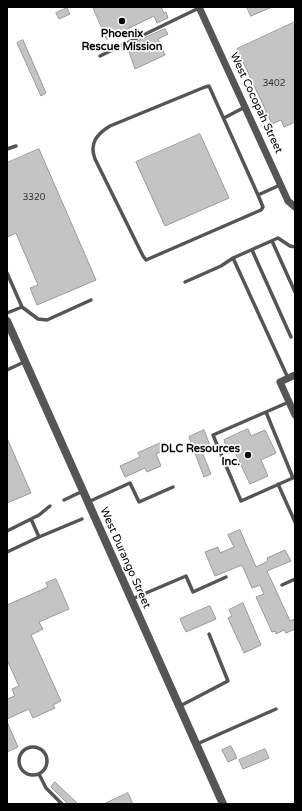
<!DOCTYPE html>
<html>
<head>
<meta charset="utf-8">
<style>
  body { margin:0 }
  #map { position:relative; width:302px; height:811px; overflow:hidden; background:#fff; font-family:"Varela Round",sans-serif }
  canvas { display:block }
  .frame { position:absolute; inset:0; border:8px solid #000; pointer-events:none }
</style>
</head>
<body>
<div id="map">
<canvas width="302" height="811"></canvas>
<div class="frame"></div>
</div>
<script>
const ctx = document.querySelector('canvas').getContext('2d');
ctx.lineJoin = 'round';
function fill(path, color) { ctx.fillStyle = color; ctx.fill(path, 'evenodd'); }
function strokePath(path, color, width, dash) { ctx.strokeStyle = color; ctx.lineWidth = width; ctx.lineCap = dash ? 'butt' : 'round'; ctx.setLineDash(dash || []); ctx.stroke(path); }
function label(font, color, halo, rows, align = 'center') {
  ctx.font = font + ' "Varela Round",sans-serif'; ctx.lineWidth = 3.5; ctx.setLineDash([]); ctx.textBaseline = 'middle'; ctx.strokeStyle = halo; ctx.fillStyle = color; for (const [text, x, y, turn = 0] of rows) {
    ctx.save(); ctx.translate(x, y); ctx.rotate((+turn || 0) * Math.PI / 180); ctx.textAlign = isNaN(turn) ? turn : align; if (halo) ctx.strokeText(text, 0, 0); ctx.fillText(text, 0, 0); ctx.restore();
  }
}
const building = new Path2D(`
  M 93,7 L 161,7 L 164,13 L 166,12 L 168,18 L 157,23 L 154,16 L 107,39 Z
  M 247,7 L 272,7 L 251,16 Z
  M 67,8 L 70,14 L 59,19 L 56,13 Z
  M 295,22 L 295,122 L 284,127 L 281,120 L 272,124 L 237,49 Z
  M 165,29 L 168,34 L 158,39 L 165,55 L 135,69 L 127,46 Z
  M 23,40 L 46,93 L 41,96 L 17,43 Z
  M 200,134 L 229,198 L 165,226 L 136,162 Z
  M 39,149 L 96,280 L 37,305 L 30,288 L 38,285 L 16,233 L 7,237 L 7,163 Z
  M 248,429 L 251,436 L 265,430 L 276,453 L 261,460 L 268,476 L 250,484 L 231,444 L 226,446 L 224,440 Z
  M 204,430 L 211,448 L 202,452 L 211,474 L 204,477 L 189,437 Z
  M 7,438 L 31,493 L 7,503 Z
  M 161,443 L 164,450 L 156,454 L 161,466 L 147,472 L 145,468 L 125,477 L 120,466 L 140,457 L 138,453 Z
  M 240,530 L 256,567 L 268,561 L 267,558 L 285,550 L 291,561 L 267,571 L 290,621 L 295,619 L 295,629 L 286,633 L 284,630 L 276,634 L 275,631 L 272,632 L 256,597 L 264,594 L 260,585 L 252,588 L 242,565 L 215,576 L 205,552 L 218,547 L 220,553 L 234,547 L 228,535 Z
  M 56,579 L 69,609 L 39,622 L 43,629 L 31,635 L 61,701 L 53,705 L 55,708 L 33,718 L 29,709 L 7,719 L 7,699 L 15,696 L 12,689 L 19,686 L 7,660 L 7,605 L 48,587 L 46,583 Z
  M 243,603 L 261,645 L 244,653 L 228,618 L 232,616 L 229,610 Z
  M 210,606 L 216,619 L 186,632 L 180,619 Z
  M 7,722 L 18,747 L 7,752 Z
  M 231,746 L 237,758 L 228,762 L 222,750 Z
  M 265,749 L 269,758 L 243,769 L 239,760 Z
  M 55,782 L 78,804 L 68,804 L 51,787 Z
  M 128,793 L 133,804 L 104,804 Z`);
const service = new Path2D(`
  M 100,56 L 199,8
  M 209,86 L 258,195 L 263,207 L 261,210 L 146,260 L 143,256 L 95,159 C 89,143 97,134 110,126 L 205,87 Z
  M 224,118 L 245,107
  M 7,149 L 16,146
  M 258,195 L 280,185
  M 272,241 L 295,292
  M 252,250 L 291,337
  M 7,273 L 22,307 L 38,319 L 47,320 L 91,300
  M 185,282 L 221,266 L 233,258
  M 7,313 L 22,307
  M 7,370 L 24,362
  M 288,378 L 233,258 L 278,238 L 290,246 L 295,247
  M 289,402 L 213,435 L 241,501 L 295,477
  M 266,412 L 293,478
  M 278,484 L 295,522
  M 64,500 L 83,491
  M 88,502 L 130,483 L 139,502 L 173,487
  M 7,531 L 39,515 L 50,506
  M 39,537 L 82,519
  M 7,552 L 39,537 L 31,519
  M 282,585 L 295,579
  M 132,599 L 186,576 L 193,592 L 226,577
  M 180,706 L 228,681 L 209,634
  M 197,744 L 276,709
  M19 761a14 14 0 1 1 28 0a14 14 0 1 1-28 0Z
  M 39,774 L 46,788 L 62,804`);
const minor = new Path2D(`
  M 199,7 L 288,201 L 295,207
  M 295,375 L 280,382 L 295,415`);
const tertiary = new Path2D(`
  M 7,321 L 223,804`);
const markers = [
  [122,21,4,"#000"],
  [248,455,4,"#000"]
];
const numberNames = [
  ["3402",274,84],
  ["3320",34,198]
];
const poiNames = [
  ["Phoenix",122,34],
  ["Rescue Mission",122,47],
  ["DLC Resources",240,449,"right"],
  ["Inc.",240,462,"right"]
];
const streetNames = [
  ["West Cocopah Street",256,103,65],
  ["West Durango Street",125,558,66]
];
fill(building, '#c4c4c4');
strokePath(building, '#999', 1);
strokePath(service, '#555', 3.5);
strokePath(minor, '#555', 7);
strokePath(tertiary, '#555', 8);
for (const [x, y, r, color] of markers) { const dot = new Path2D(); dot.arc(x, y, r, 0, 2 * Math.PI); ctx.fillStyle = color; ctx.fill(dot); strokePath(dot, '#fff', 1.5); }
label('9px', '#313131', null, numberNames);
label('bold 11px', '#000', '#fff', poiNames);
label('11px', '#000', '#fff', streetNames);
</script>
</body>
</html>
